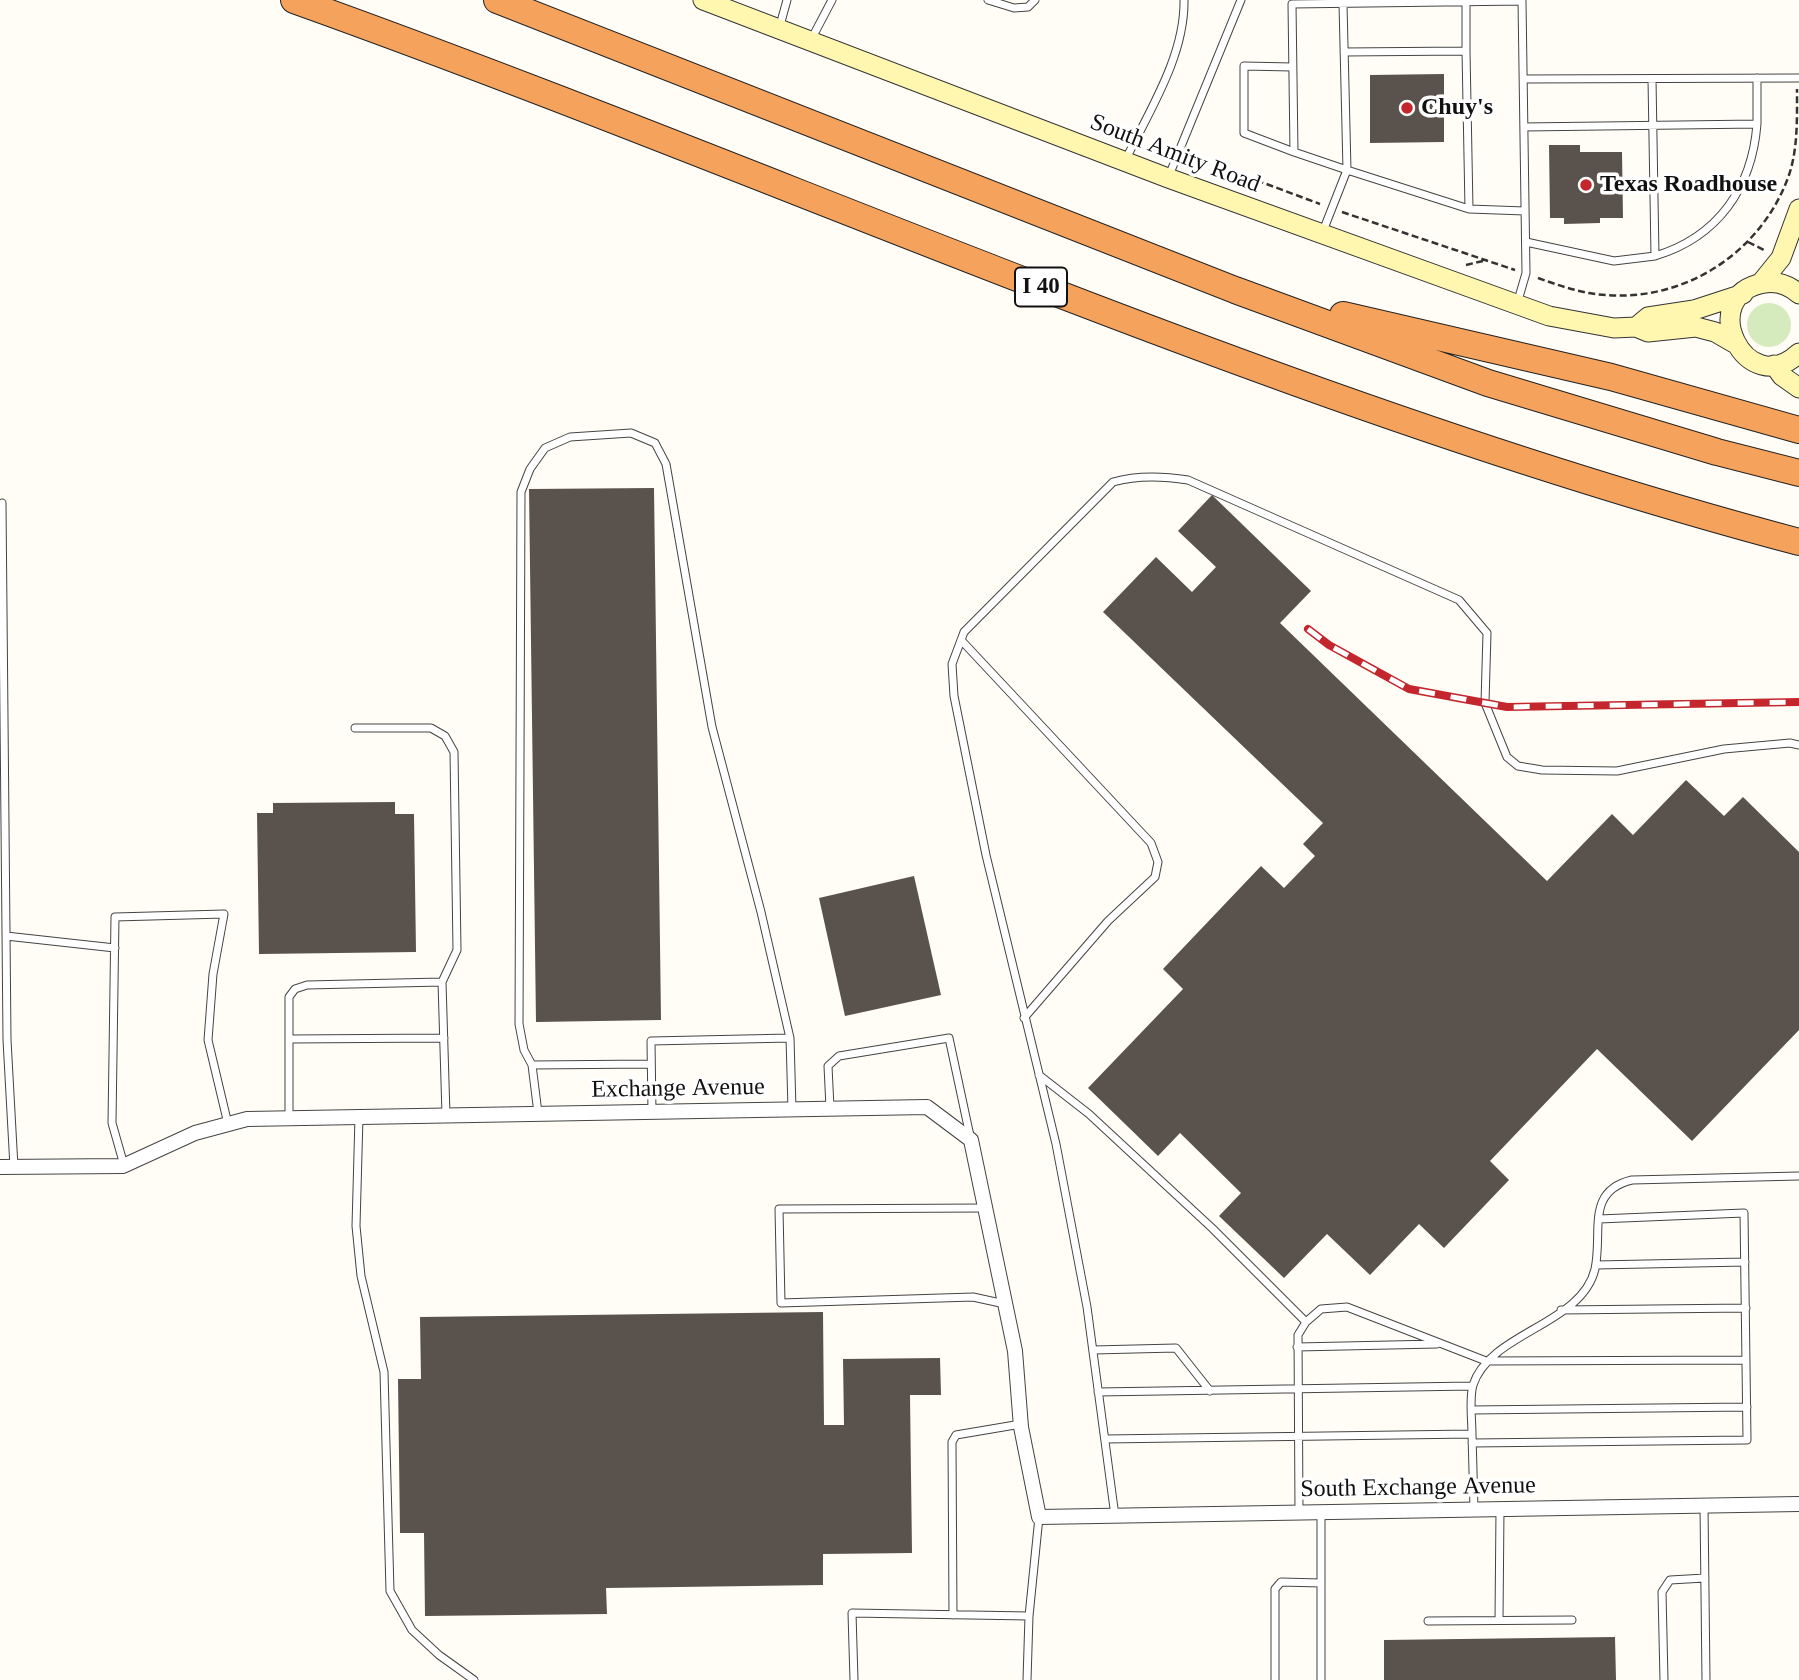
<!DOCTYPE html>
<html>
<head>
<meta charset="utf-8">
<style>
  body { margin:0 }
  canvas { display:block; background:#fffdf5 }
</style>
</head>
<body>
<canvas width="1799" height="1680"></canvas>
<script>
const ctx = document.querySelector('canvas').getContext('2d');
ctx.lineJoin = 'round';
function fill(path, color) { ctx.fillStyle = color; ctx.fill(path, 'evenodd'); }
function strokePath(path, color, width, dash) { ctx.strokeStyle = color; ctx.lineWidth = width; ctx.lineCap = dash ? 'butt' : 'round'; ctx.setLineDash(dash || []); ctx.stroke(path); }
function label(font, color, halo, rows, align = 'center') {
  ctx.font = font + ' "Times New Roman",serif'; ctx.lineWidth = 7; ctx.setLineDash([]); ctx.textBaseline = 'middle'; ctx.strokeStyle = halo; ctx.fillStyle = color; for (const [text, x, y, turn = 0] of rows) {
    ctx.save(); ctx.translate(x, y); ctx.rotate((+turn || 0) * Math.PI / 180); ctx.textAlign = isNaN(turn) ? turn : align; if (halo) ctx.strokeText(text, 0, 0); ctx.fillText(text, 0, 0); ctx.restore();
  }
}
const green = new Path2D(`
  M1747 325a22 22 0 1 1 44 0a22 22 0 1 1-44 0Z`);
const building = new Path2D(`
  M 1444,74 L 1444,142 L 1370,143 L 1370,75 Z
  M 1549,145 L 1580,145 L 1580,152 L 1622,152 L 1623,218 L 1600,218 L 1600,223 L 1564,224 L 1564,218 L 1550,218 Z
  M 654,488 L 661,1020 L 536,1022 L 529,489 Z
  M 1212,495 L 1311,591 L 1280,623 L 1547,881 L 1612,814 L 1633,835 L 1686,780 L 1724,816 L 1743,797 L 1799,852 L 1799,1030 L 1692,1141 L 1597,1049 L 1490,1161 L 1509,1180 L 1444,1248 L 1419,1224 L 1370,1275 L 1327,1234 L 1284,1278 L 1219,1216 L 1241,1193 L 1180,1133 L 1158,1156 L 1088,1088 L 1183,989 L 1163,969 L 1261,866 L 1284,888 L 1315,856 L 1303,844 L 1323,823 L 1103,612 L 1156,557 L 1192,592 L 1216,567 L 1178,531 Z
  M 395,802 L 395,814 L 414,814 L 416,952 L 259,954 L 257,813 L 273,813 L 273,803 Z
  M 914,876 L 941,995 L 845,1016 L 819,898 Z
  M 823,1312 L 824,1425 L 844,1425 L 843,1359 L 940,1358 L 941,1395 L 910,1395 L 912,1553 L 823,1554 L 823,1585 L 606,1588 L 607,1614 L 425,1616 L 424,1533 L 400,1533 L 398,1379 L 421,1379 L 420,1317 Z
  M 1615,1637 L 1616,1680 L 1384,1680 L 1384,1640 Z`);
const path = new Path2D(`
  M 1237,173 L 1320,204
  M 1342,212 L 1515,270
  M 1748,242 L 1764,250
  M 1466,265 L 1487,260
  M 1538,278 C 1555,284 1572,290 1589,293 C 1676,308 1760,257 1789,175 C 1798,148 1797,118 1797,89`);
const service = new Path2D(`
  M 988,0 L 1014,8 L 1028,7 L 1035,0
  M 1343,4 L 1347,170 L 1469,209 L 1525,211
  M 779,29 L 787,0
  M 812,38 L 832,0
  M 1466,51 L 1469,209
  M 1344,52 L 1466,51 L 1466,2
  M 1292,67 L 1244,66 L 1244,133 L 1294,152 L 1292,4 L 1522,1 L 1526,273 L 1517,304
  M 1524,79 L 1799,78
  M 1652,79 L 1655,256 C 1718,237 1752,188 1757,124
  M 1524,127 L 1757,124 L 1757,78
  M 1294,152 L 1347,170 L 1323,231
  M 1125,161 C 1149,111 1185,56 1184,0
  M 1168,178 L 1241,0
  M 1526,242 L 1614,261 L 1655,256
  M 2,503 L 7,1040 L 14,1167
  M 961,640 L 1151,843 L 1158,862 L 1155,877 L 1108,921 L 1024,1018
  M 355,728 L 431,728 L 445,736 L 454,752 L 457,950 L 442,982 L 446,1115
  M 6,936 L 115,948
  M 289,1039 L 444,1038
  M 532,1065 L 651,1064
  M 1039,1075 L 1089,1114 L 1212,1228 L 1306,1322
  M 830,1108 L 828,1066 L 839,1056 L 949,1038 L 970,1136
  M 652,1112 L 651,1041 L 790,1038
  M 538,1113 L 532,1065 L 524,1050 L 519,1024 L 521,492 L 530,469 L 545,448 L 570,437 L 631,433 L 655,443 L 666,464 L 712,727 L 761,912 L 790,1038 L 792,1109
  M 359,1117 L 356,1226 L 361,1276 L 384,1372 L 390,1591 L 412,1630 L 439,1655 L 474,1680
  M 289,1118 L 289,997 L 295,989 L 307,985 L 442,982
  M 124,1165 L 112,1123 L 115,917 L 224,914 L 213,974 L 208,1040 L 228,1124
  M 985,1208 L 779,1209 L 781,1303 L 973,1297 L 1005,1304
  M 1596,1265 L 1745,1262
  M 1561,1310 L 1746,1308
  M 1297,1347 L 1437,1344
  M 1093,1350 L 1176,1348 L 1210,1391
  M 1098,1392 L 1472,1386
  M 1472,1410 L 1747,1407
  M 1472,1434 C 1472,1420 1469,1399 1473,1385 C 1490,1332 1582,1325 1595,1269 C 1603,1232 1585,1191 1632,1180 L 1799,1176
  M 1105,1439 L 1472,1434 L 1474,1509
  M 1472,1443 L 1747,1440 L 1744,1213 L 1599,1219
  M 1704,1506 L 1706,1680
  M 1299,1513 L 1298,1335 L 1306,1322 L 1321,1309 L 1347,1307 L 1486,1361 L 1746,1360
  M 1321,1513 L 1321,1680
  M 1115,1516 L 1087,1307 L 1056,1144 L 986,855 L 954,696 L 952,664 L 964,632 L 1113,482 C 1137,475 1163,476 1188,480 L 1459,600 L 1487,633 L 1485,703 L 1507,757 L 1518,766 L 1542,770 L 1617,771 L 1724,749 L 1790,743 L 1799,745
  M 953,1615 L 952,1442 L 956,1435 L 1021,1424
  M 1499,1620 L 1500,1509
  M 1428,1621 L 1572,1620
  M 854,1680 L 852,1613 L 1029,1616 L 1039,1517
  M 1027,1680 L 1029,1616
  M 1275,1680 L 1275,1589 L 1281,1582 L 1321,1583
  M 1664,1680 L 1662,1592 L 1670,1580 L 1705,1578`);
const minor = new Path2D(`
  M 0,1167 L 123,1166 L 195,1133 L 247,1119 L 927,1107 L 971,1140 L 1015,1351 L 1021,1427 L 1039,1517 L 1799,1504`);
const secondary = new Path2D(`
  M 703,0 L 1168,178 L 1549,316 L 1614,328 L 1636,327 L 1648,332 L 1696,327 L 1715,332 L 1734,343
  M 1760,284 L 1781,258 L 1799,209
  M 1799,294 C 1789,285 1777,281 1764,283 C 1694,295 1746,403 1799,353
  M 1636,327 L 1648,317 L 1694,310 L 1743,294
  M 1774,365 L 1782,376 L 1799,388`);
const motorway = new Path2D(`
  M 294,0 C 796,180 1282,405 1799,542
  M 497,0 L 1235,290 L 1488,383 L 1717,452 L 1799,473
  M 1343,315 L 1611,377 L 1799,430`);
const rail = new Path2D(`
  M 1308,629 L 1329,645 L 1409,689 L 1507,707 L 1799,702`);
const markers = [
  [1407,108,7,"#c4262e"],
  [1586,185,7,"#c4262e"]
];
const shields = [
  [1041,287,52]
];
const shieldNames = [
  ["I 40",1041,287]
];
const poiNames = [
  ["Chuy's",1421,108],
  ["Texas Roadhouse",1600,185]
];
const streetNames = [
  ["South Amity Road",1175,154,21],
  ["Exchange Avenue",678,1089,-1],
  ["South Exchange Avenue",1418,1488,-1]
];
fill(green, '#d5ebbd');
fill(building, '#5a524d');
strokePath(service, '#444', 9);
strokePath(minor, '#444', 16);
strokePath(secondary, '#333', 21);
strokePath(motorway, '#222', 28);
strokePath(path, '#333', 2.5, [7, 3.5]);
strokePath(service, '#fff', 7);
strokePath(minor, '#fff', 14);
strokePath(secondary, '#fff6b0', 19);
strokePath(motorway, '#f5a25d', 26);
strokePath(rail, '#c4262e', 8);
strokePath(rail, '#fff', 5, [16]);
for (const [x, y, r, color] of markers) { const dot = new Path2D(); dot.arc(x, y, r, 0, 2 * Math.PI); ctx.fillStyle = color; ctx.fill(dot); strokePath(dot, '#fff', 2.5); }
for (const [x, y, w] of shields) { const box = new Path2D(); box.roundRect(x - w / 2, y - 19.5, w, 39, 5); ctx.fillStyle = '#fff'; ctx.fill(box); strokePath(box, '#111', 2); }
label('bold 23px', '#111', null, shieldNames);
label('bold 24px', '#111', '#fff', poiNames, 'left');
label('24px', '#111', '#fff', streetNames);
</script>
</body>
</html>
